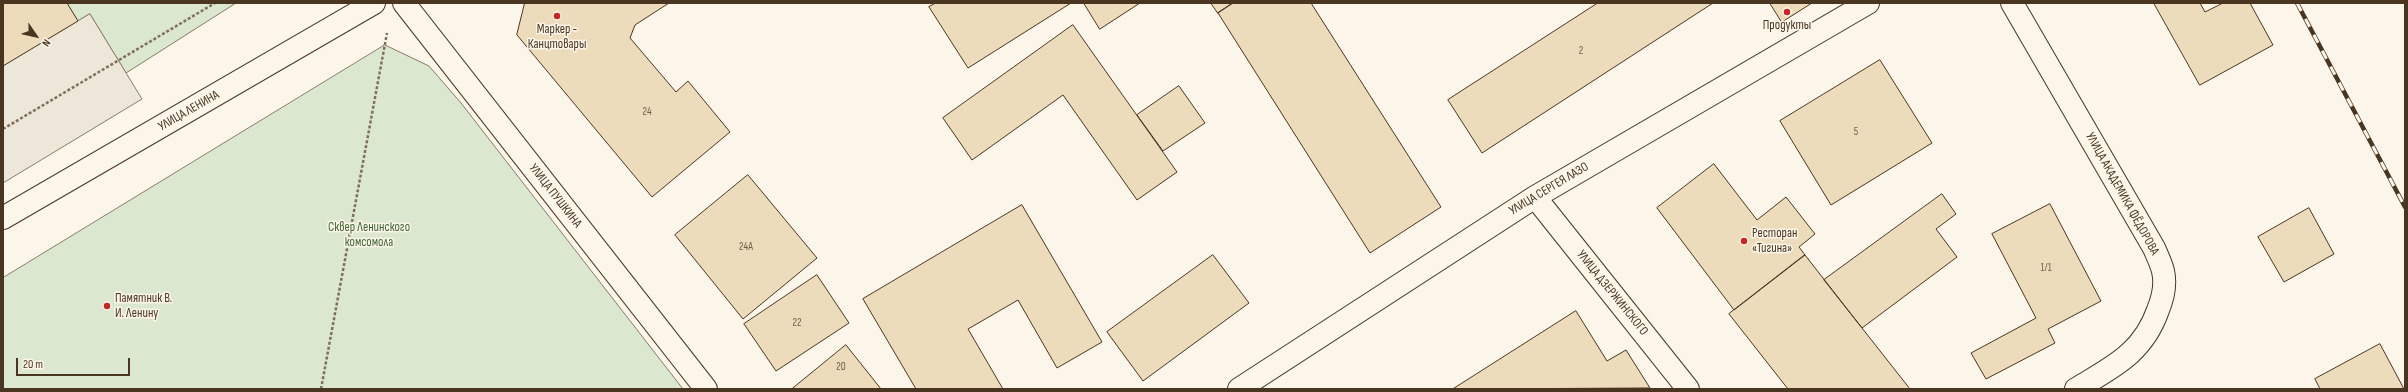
<!DOCTYPE html>
<html>
<head>
<meta charset="utf-8">
<style>
  body { margin:0 }
  #map { position:relative; width:2408px; height:392px; overflow:hidden; background:#fbf6e9; font-family:"Sofia Sans Condensed",sans-serif }
  canvas { display:block }
  .frame { position:absolute; inset:0; border:4px solid #4a3520; pointer-events:none }
  .north { position:absolute; left:16px; top:16px; width:40px; height:40px; -webkit-text-stroke:3px #fbf6e9; paint-order:stroke; rotate:124deg; font-size:11px; font-weight:700; line-height:16px; text-align:center; color:#4a3520 }
  .north::after { content:''; display:block; margin:auto; width:14px; height:18px; background:#4a3520; clip-path:polygon(50% 0,100% 100%,50% 72%,0 100%) }
  .scale { position:absolute; left:16px; top:358px; width:114px; height:18px; box-sizing:border-box; border:2px solid #4a3520; border-top:0; padding-left:5px; font-size:12px; line-height:14px; white-space:nowrap; color:#4a3520; -webkit-text-stroke:3px #fbf6e9; paint-order:stroke }
</style>
</head>
<body>
<div id="map">
<canvas width="2408" height="392"></canvas>
<div class="frame"></div>
<div class="north">N</div>
<div class="scale">20 m</div>
</div>
<script>
const ctx = document.querySelector('canvas').getContext('2d');
ctx.lineJoin = 'round';
function fill(path, color) { ctx.fillStyle = color; ctx.fill(path, 'evenodd'); }
function strokePath(path, color, width, dash) { ctx.strokeStyle = color; ctx.lineWidth = width; ctx.lineCap = dash ? 'butt' : 'round'; ctx.setLineDash(dash || []); ctx.stroke(path); }
function label(font, color, halo, rows, align = 'center') {
  ctx.font = font + ' "Sofia Sans Condensed",sans-serif'; ctx.lineWidth = 3; ctx.setLineDash([]); ctx.textBaseline = 'middle'; ctx.strokeStyle = halo; ctx.fillStyle = color; for (const [text, x, y, turn = 0] of rows) {
    ctx.save(); ctx.translate(x, y); ctx.rotate((+turn || 0) * Math.PI / 180); ctx.textAlign = isNaN(turn) ? turn : align; if (halo) ctx.strokeText(text, 0, 0); ctx.fillText(text, 0, 0); ctx.restore();
  }
}
const green = new Path2D(`
  M 67,3 L 236,3 L 126,73 L 90,14 L 78,21 Z
  M 385,45 L 429,66 L 461,103 L 683,389 L 3,389 L 3,278 Z`);
const parking = new Path2D(`
  M 90,14 L 142,99 L 3,183 L 3,66 Z`);
const building = new Path2D(`
  M 3,3 L 67,3 L 78,21 L 3,66 Z
  M 525,3 L 669,3 L 635,25 L 630,38 L 676,92 L 688,81 L 730,132 L 652,197 L 517,35 Z
  M 936,3 L 1071,3 L 968,68 L 929,7 Z
  M 1084,3 L 1140,3 L 1100,29 Z
  M 1211,3 L 1233,3 L 1218,13 Z
  M 1233,3 L 1311,3 L 1441,207 L 1370,253 L 1218,13 Z
  M 1598,3 L 1713,3 L 1482,153 L 1448,100 Z
  M 1770,3 L 1812,3 L 1782,22 Z
  M 2154,3 L 2200,3 L 2205,12 L 2223,3 L 2250,3 L 2273,45 L 2200,85 Z
  M 1073,25 L 1177,172 L 1137,200 L 1063,95 L 972,160 L 943,118 Z
  M 1880,60 L 1932,143 L 1831,205 L 1780,121 Z
  M 1179,86 L 1205,123 L 1163,151 L 1137,115 Z
  M 1714,164 L 1757,220 L 1786,197 L 1815,234 L 1799,247 L 1805,255 L 1734,310 L 1657,208 Z
  M 748,175 L 817,258 L 743,319 L 675,235 Z
  M 1942,194 L 1956,214 L 1936,229 L 1957,257 L 1862,328 L 1824,280 Z
  M 2050,204 L 2101,301 L 2048,329 L 2055,343 L 1986,379 L 1971,353 L 2036,318 L 1992,234 Z
  M 1022,205 L 1102,342 L 1057,368 L 1018,300 L 968,329 L 1003,389 L 916,389 L 863,299 Z
  M 2309,208 L 2334,254 L 2284,282 L 2258,237 Z
  M 1213,255 L 1249,303 L 1143,381 L 1107,332 Z
  M 1805,255 L 1862,328 L 1910,389 L 1788,389 L 1729,314 Z
  M 817,275 L 849,323 L 776,371 L 744,324 Z
  M 1576,311 L 1607,361 L 1626,350 L 1650,388 L 1453,389 Z
  M 2380,344 L 2404,389 L 2320,389 L 2315,379 Z
  M 846,345 L 881,389 L 792,389 Z`);
const path = new Path2D(`
  M 3,129 L 215,3
  M 321,389 L 387,33`);
const minor = new Path2D(`
  M 404,3 L 706,389
  M 2012,3 L 2154,248 C 2157,255 2161,263 2163,271 C 2166,284 2163,298 2158,310 C 2143,353 2113,367 2076,389
  M 1535,197 L 1688,389
  M 3,218 L 374,3
  M 1239,389 L 1535,197 L 1868,3`);
const rail = new Path2D(`
  M 2297,3 L 2405,207`);
const markers = [
  [1787,12,4,"#c62828"],
  [557,16,4,"#c62828"],
  [1744,241,4,"#c62828"],
  [107,306,4,"#c62828"]
];
const numberNames = [
  ["2",1581,51],
  ["24",647,112],
  ["5",1856,132],
  ["24А",746,247],
  ["1/1",2046,268],
  ["22",797,323],
  ["20",841,367]
];
const poiNames = [
  ["Продукты",1787,26],
  ["Маркер -",557,30],
  ["Канцтовары",557,45],
  ["Ресторан",1752,234,"left"],
  ["«Тигина»",1752,249,"left"],
  ["Памятник В.",115,299,"left"],
  ["И. Ленину",115,314,"left"]
];
const streetNames = [
  ["УЛИЦА ЛЕНИНА",189,111,-30],
  ["УЛИЦА СЕРГЕЯ ЛАЗО",1549,189,-31],
  ["УЛИЦА АКАДЕМИКА ФЁДОРОВА",2122,194,61],
  ["УЛИЦА ПУШКИНА",555,196,52],
  ["УЛИЦА ДЗЕРЖИНСКОГО",1612,293,51]
];
const parkNames = [
  ["Сквер Ленинского",369,228],
  ["комсомола",369,243]
];
fill(green, '#dce7d0');
strokePath(green, '#887966', 1);
fill(parking, '#ede7d9');
strokePath(parking, '#887966', 1);
fill(building, '#ecdcbc');
strokePath(building, '#4a3520', 1);
strokePath(minor, '#4a3520', 24);
strokePath(path, '#7f6f5c', 2.5, [3, 2]);
strokePath(minor, '#fbf6e9', 22);
strokePath(rail, '#4a3520', 4.5);
strokePath(rail, '#fbf6e9', 3, [9]);
for (const [x, y, r, color] of markers) { const dot = new Path2D(); dot.arc(x, y, r, 0, 2 * Math.PI); ctx.fillStyle = color; ctx.fill(dot); strokePath(dot, '#fbf6e9', 1.5); }
label('11px', '#725f47', null, numberNames);
label('13px', '#4a3520', '#fbf6e9', poiNames);
label('13px', '#4a3520', '#fbf6e9', streetNames);
label('13px', '#436837', '#fbf6e9', parkNames);
</script>
</body>
</html>
